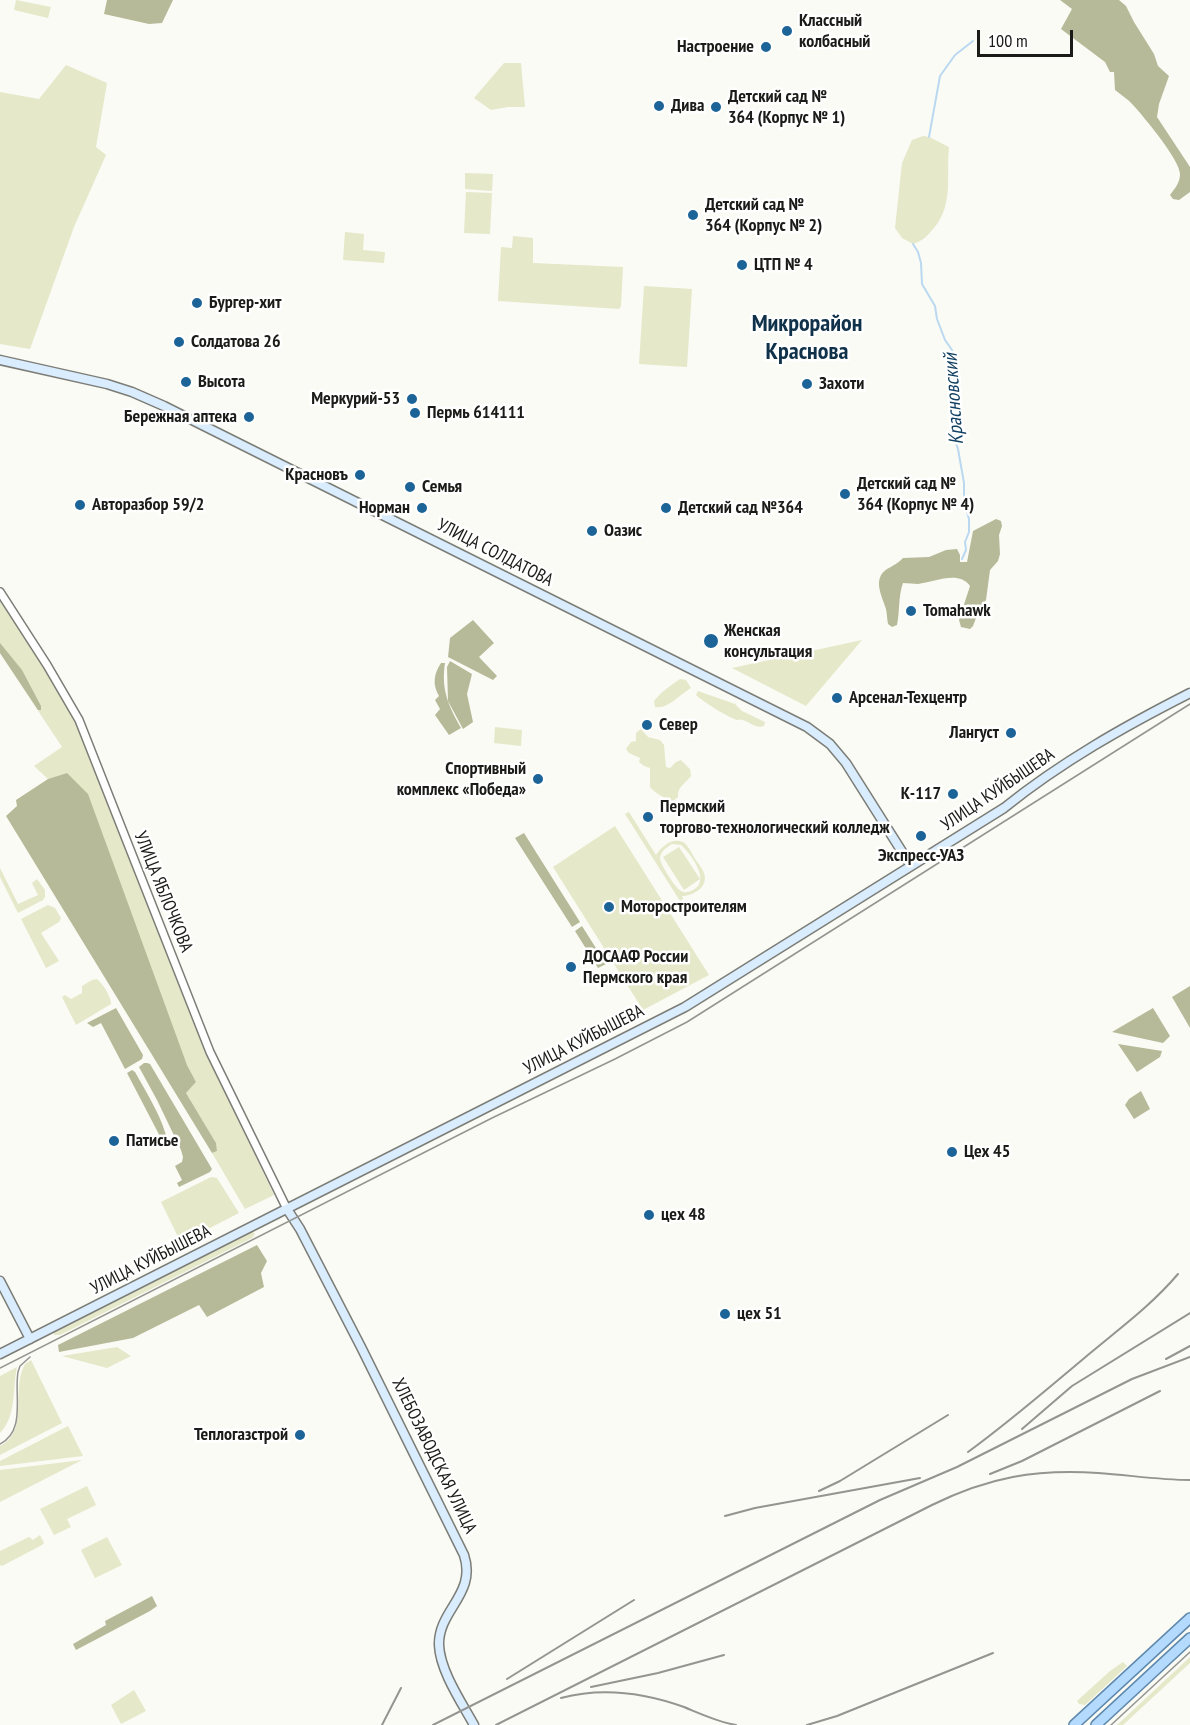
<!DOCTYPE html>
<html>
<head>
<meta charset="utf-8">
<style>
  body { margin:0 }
  #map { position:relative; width:1190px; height:1725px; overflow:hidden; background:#fafbf4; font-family:"PT Sans Narrow",sans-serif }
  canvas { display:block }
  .scale { position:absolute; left:977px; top:30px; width:96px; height:27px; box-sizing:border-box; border:3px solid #1b1b19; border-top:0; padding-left:8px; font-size:18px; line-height:21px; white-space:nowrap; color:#1b1b19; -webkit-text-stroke:4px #fff; paint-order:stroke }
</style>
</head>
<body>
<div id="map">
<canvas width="1190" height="1725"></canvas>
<div class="scale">100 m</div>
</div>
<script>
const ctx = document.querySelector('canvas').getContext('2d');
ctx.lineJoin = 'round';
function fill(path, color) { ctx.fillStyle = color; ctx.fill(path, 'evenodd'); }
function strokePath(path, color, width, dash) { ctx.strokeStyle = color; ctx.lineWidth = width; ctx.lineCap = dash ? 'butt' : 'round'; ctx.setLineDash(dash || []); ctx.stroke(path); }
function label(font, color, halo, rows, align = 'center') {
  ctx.font = font + ' "PT Sans Narrow",sans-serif'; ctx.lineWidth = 5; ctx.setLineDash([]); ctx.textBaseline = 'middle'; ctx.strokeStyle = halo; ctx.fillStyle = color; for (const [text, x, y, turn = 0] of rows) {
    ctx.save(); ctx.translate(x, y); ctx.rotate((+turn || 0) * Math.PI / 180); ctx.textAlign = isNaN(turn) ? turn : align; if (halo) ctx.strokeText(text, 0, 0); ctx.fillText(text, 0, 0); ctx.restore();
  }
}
const green = new Path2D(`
  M 16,0 L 51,7 L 48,18 L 14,10 Z
  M 504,63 L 521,63 L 525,107 L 508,107 L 491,110 L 474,98 Z
  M 66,65 L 107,83 L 96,147 L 106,155 L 74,227 L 30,349 L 0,344 L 0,92 L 39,99 Z
  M 923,136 C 932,137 940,143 949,147 C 946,175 954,204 934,228 C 927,236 923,241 913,244 L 902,238 L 895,228 L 902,163 L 912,140 Z
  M 465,173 L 493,174 L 492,191 L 465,189 Z
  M 466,192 L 492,193 L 490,234 L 464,233 Z
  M 345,232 L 364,234 L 363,250 L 385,252 L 384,263 L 343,260 Z
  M 513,236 L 533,238 L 533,263 L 623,267 L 621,306 L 619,309 L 498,301 L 501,247 L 512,248 Z
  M 644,286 L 692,289 L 687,367 L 639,364 Z
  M 0,597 C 28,640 57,684 80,730 L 203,1042 L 219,1080 L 274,1195 L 245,1209 L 212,1153 L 217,1151 L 216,1143 L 186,1093 L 196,1082 L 187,1065 L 67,773 L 48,779 L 34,766 L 62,747 L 0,653 Z
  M 862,640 L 806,706 L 732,668 Z
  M 680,679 L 686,680 L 691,688 C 679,695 669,709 655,707 L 654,701 C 662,691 670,686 680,679 Z
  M 698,691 L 735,704 L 742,711 L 765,722 L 764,726 C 754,729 750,721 742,720 C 740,719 739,720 737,720 C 729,718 702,701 696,695 Z
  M 495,727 L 522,730 L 521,746 L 494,743 Z
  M 641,729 L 648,737 L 660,740 L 664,745 L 666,767 L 670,768 L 676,762 L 681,760 L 690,769 L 691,776 C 685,784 677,787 678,797 L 673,801 C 665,799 655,793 650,787 L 650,768 L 644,766 L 639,762 L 640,758 L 629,753 L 626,749 L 631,742 L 636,741 L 636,733 Z
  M 629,812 L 656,855 C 661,847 672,837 683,842 C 688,845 691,852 694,857 C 697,862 702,868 704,873 C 709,887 693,896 682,896 L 683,899 L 680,901 L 625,814 ZM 672,844 L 681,845 C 690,853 709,878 696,888 C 692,891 687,893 683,892 C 676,890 660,864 660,858 C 661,851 667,847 672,844 Z
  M 615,826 L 709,975 L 643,1010 L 553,867 Z
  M 679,847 L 700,879 L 684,890 L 663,857 Z
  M 0,868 L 18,904 L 38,895 L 32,883 L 37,879 L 45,890 L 45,897 L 43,900 L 18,913 L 0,877 Z
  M 48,905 L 55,908 L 61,918 L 59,922 L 41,933 L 59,961 L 46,968 L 21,919 Z
  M 97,979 C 103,984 111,996 111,1004 L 76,1025 L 62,997 L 65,995 L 71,999 L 82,993 L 82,986 L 92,980 Z
  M 211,1177 L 217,1178 L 239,1213 L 181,1243 L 161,1202 Z
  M 252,1231 L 255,1234 L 252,1238 L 60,1335 L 54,1335 L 54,1331 Z
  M 117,1347 L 131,1356 L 107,1368 L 62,1356 Z
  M 31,1360 L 62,1423 L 0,1455 L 0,1446 C 30,1431 10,1392 25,1364 Z
  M 17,1367 C 12,1389 17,1415 0,1433 L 0,1376 Z
  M 68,1426 L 83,1456 L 0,1466 L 0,1461 Z
  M 82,1460 L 0,1502 L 0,1470 Z
  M 87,1486 L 96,1505 L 67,1519 L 71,1527 L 54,1535 L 40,1509 Z
  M 40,1535 L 44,1543 L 42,1545 L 2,1566 L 0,1565 L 0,1551 L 29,1537 L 33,1540 Z
  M 107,1537 L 122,1565 L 95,1578 L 81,1550 Z
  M 1190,1657 L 1190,1663 L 1123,1725 L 1117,1725 Z
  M 1123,1662 L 1127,1666 L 1085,1705 L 1079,1704 L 1077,1701 L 1110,1671 Z
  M 134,1690 L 146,1711 L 121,1724 L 111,1705 Z`);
const forest = new Path2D(`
  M 107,0 L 173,0 L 162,23 L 149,24 L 104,14 Z
  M 1060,0 L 1119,0 L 1126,6 L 1134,22 L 1154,54 L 1158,66 L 1169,76 L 1159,104 L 1157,117 L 1190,167 L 1190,192 L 1179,200 L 1173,199 L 1170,195 C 1175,188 1180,183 1180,174 C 1180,160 1144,117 1133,105 C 1128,99 1121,95 1115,90 L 1114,72 L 1110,72 L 1105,62 L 1061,29 L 1072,9 Z
  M 996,519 L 1001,521 L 1002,526 L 999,535 L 1000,554 L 998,561 L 990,570 L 986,600 L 978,613 L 973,626 L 970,629 L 961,627 L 959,620 L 970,586 C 959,570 934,582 918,584 C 914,584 908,583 903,583 C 898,597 900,611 897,625 L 892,627 L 888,624 C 887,619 887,614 886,609 C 882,596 872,579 887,569 C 894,565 897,564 903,558 L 929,557 L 946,550 L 957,549 L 960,555 L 960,562 L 967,562 L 973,531 Z
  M 473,620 L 494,643 L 479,657 L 497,676 L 493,680 L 448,657 L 450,638 Z
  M 0,643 L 22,670 L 41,706 L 41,710 L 38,710 L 0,653 Z
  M 450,661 L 472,674 L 467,694 L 473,722 L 463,729 L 448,701 L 447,667 Z
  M 441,663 L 445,663 C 441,689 448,705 461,728 L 449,735 L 435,715 L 440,709 L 435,700 L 439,696 C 432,684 434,674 441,663 Z
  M 67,773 L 88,794 L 187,1065 L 196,1082 L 186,1093 L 216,1143 L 217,1151 L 212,1153 L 6,816 L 17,806 L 16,800 L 48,779 Z
  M 524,833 L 580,922 L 572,927 L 515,838 Z
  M 582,926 L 606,964 L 598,968 L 575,931 Z
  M 1190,986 L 1190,1028 L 1172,997 Z
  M 116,1008 L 143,1055 L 142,1059 L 125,1069 L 101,1023 L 93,1027 L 87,1023 Z
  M 1153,1008 L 1170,1036 L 1163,1043 L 1112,1032 Z
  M 1118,1044 L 1162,1051 L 1160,1057 L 1137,1072 Z
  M 144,1063 L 147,1063 L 150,1064 L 212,1169 L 210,1172 L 179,1187 L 177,1183 L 182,1180 L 175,1166 L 182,1162 L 183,1157 L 181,1150 L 157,1100 L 139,1067 Z
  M 132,1070 L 135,1072 C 147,1094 163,1118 168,1143 L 165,1146 L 127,1073 Z
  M 1141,1091 L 1150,1109 L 1134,1119 L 1125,1105 L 1129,1099 Z
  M 257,1245 L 267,1261 L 261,1273 L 264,1287 L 207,1317 L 199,1305 L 133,1338 L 59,1352 L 58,1345 Z
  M 152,1596 L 157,1606 L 150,1611 L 76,1650 L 73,1644 L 106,1625 L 105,1621 Z`);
const stream = new Path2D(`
  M 929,137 L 940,76 L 955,55 L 973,41
  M 913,244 L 918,252 L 921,263 L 922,284 L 935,306 L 937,319 L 945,340 L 952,350 L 950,357 L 954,374 L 954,386 L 951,395 L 951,416 L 954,424 L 955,440 L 958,449 L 964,483 L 964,502 L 969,519 L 969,532 L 965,542 L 966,550 L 962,559`);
const tertiary = new Path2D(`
  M 0,592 L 47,665 L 79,720 L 210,1052 L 287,1209`);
const secondary = new Path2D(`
  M 0,360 L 107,384 L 132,392 L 164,406 L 807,727 L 830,744 L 846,763 L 911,866
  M 287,1209 L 300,1229 L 361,1347 L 464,1555 C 477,1594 438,1610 439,1645 C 440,1671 462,1703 474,1725
  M 0,1281 L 30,1339
  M 0,1354 L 685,1007 L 1004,808 C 1061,762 1125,726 1190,693`);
const primary = new Path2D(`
  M 1074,1725 L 1190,1618
  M 1096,1725 L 1190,1638`);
const tram = new Path2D(`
  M 0,1368 L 492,1118 L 615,1059 L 687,1022 L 1190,704
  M 0,1444 C 26,1431 14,1396 18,1372 L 20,1366 L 30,1357
  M 1111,1725 L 1190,1652`);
const rail = new Path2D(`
  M 1166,1359 L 1190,1346
  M 1022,1429 L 1072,1386 L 1190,1313
  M 968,1452 C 1008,1423 1045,1391 1082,1360 C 1116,1331 1149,1308 1178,1274
  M 990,1474 L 1022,1461 L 1160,1391
  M 819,1491 L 840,1481 L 948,1415
  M 725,1516 L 755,1508 L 920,1478
  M 507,1679 L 634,1600
  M 591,1687 L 658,1673 L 724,1655
  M 561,1698 C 602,1687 645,1693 684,1707 C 701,1714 718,1722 736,1725
  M 382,1725 L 401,1688
  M 433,1725 L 880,1500 L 957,1467 L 1132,1379 L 1190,1357
  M 496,1725 L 932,1505 C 989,1477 1035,1469 1098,1473 C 1129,1475 1159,1480 1190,1480
  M 807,1725 L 837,1716 L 993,1653`);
const markers = [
  [787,31,6,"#1c6498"],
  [766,47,6,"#1c6498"],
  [659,106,6,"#1c6498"],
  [716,107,6,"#1c6498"],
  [693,215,6,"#1c6498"],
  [742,265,6,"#1c6498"],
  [197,303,6,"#1c6498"],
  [179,342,6,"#1c6498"],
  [186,382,6,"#1c6498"],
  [807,384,6,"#1c6498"],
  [412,399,6,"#1c6498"],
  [415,413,6,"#1c6498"],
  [249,417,6,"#1c6498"],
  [360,475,6,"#1c6498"],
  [410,487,6,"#1c6498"],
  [845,494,6,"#1c6498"],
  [80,505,6,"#1c6498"],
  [422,508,6,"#1c6498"],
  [666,508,6,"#1c6498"],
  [592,531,6,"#1c6498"],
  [911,611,6,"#1c6498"],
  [711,641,8,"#1c6498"],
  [837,698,6,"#1c6498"],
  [647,725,6,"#1c6498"],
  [1011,733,6,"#1c6498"],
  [538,779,6,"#1c6498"],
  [953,794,6,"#1c6498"],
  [648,817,6,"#1c6498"],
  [921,836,6,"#1c6498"],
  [609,907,6,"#1c6498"],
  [571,967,6,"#1c6498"],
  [114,1141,6,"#1c6498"],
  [952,1152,6,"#1c6498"],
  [649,1215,6,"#1c6498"],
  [725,1314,6,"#1c6498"],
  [300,1435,6,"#1c6498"]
];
const poiNames = [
  ["Классный",799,21],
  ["колбасный",799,42],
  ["Настроение",754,47,"right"],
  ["Детский сад №",728,97],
  ["364 (Корпус № 1)",728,118],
  ["Дива",671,106],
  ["Детский сад №",705,205],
  ["364 (Корпус № 2)",705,226],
  ["ЦТП № 4",754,265],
  ["Бургер-хит",209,303],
  ["Солдатова 26",191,342],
  ["Высота",198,382],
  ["Захоти",819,384],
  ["Меркурий-53",400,399,"right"],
  ["Пермь 614111",427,413],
  ["Бережная аптека",237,417,"right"],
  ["Красновъ",348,475,"right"],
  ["Детский сад №",857,484],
  ["364 (Корпус № 4)",857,505],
  ["Семья",422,487],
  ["Авторазбор 59/2",92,505],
  ["Норман",410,508,"right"],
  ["Детский сад №364",678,508],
  ["Оазис",604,531],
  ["Tomahawk",923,611],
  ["Женская",724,631],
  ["консультация",724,652],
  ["Арсенал-Техцентр",849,698],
  ["Север",659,725],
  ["Лангуст",999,733,"right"],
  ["Спортивный",526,769,"right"],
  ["комплекс «Победа»",526,790,"right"],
  ["К-117",941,794,"right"],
  ["Пермский",660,807],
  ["торгово-технологический колледж",660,828],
  ["Экспресс-УАЗ",921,856,"center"],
  ["Моторостроителям",621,907],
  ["ДОСААФ России",583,957],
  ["Пермского края",583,978],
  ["Патисье",126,1141],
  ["Цех 45",964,1152],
  ["цех 48",661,1215],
  ["цех 51",737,1314],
  ["Теплогазстрой",288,1435,"right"]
];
const streetNames = [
  ["УЛИЦА СОЛДАТОВА",495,553,27],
  ["УЛИЦА КУЙБЫШЕВА",998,790,-34],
  ["УЛИЦА ЯБЛОЧКОВА",163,892,68],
  ["УЛИЦА КУЙБЫШЕВА",584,1040,-27],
  ["УЛИЦА КУЙБЫШЕВА",151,1260,-27],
  ["ХЛЕБОЗАВОДСКАЯ УЛИЦА",434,1456,64]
];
const waterNames = [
  ["Красновский",954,399,-94]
];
const districtNames = [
  ["Микрорайон",807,324],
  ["Краснова",807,352]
];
fill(green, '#e5e8c9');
fill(forest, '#b7ba98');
strokePath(stream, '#bbd8f1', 2);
strokePath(tertiary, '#7c7d77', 10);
strokePath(secondary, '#7c7d77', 11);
strokePath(primary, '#5e88ac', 12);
strokePath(tertiary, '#fff', 7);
strokePath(secondary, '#daedfe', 8);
strokePath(primary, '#b4dbfd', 9);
strokePath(tram, '#949490', 1.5);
strokePath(rail, '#949490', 2);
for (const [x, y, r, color] of markers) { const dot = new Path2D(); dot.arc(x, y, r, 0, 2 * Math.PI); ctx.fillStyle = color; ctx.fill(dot); strokePath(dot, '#fff', 2); }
label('bold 18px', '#1b1b19', '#fff', poiNames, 'left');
label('18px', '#1b1b19', '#fff', streetNames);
label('italic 20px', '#124062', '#fff', waterNames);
label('bold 24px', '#10314a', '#fff', districtNames);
</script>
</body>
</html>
